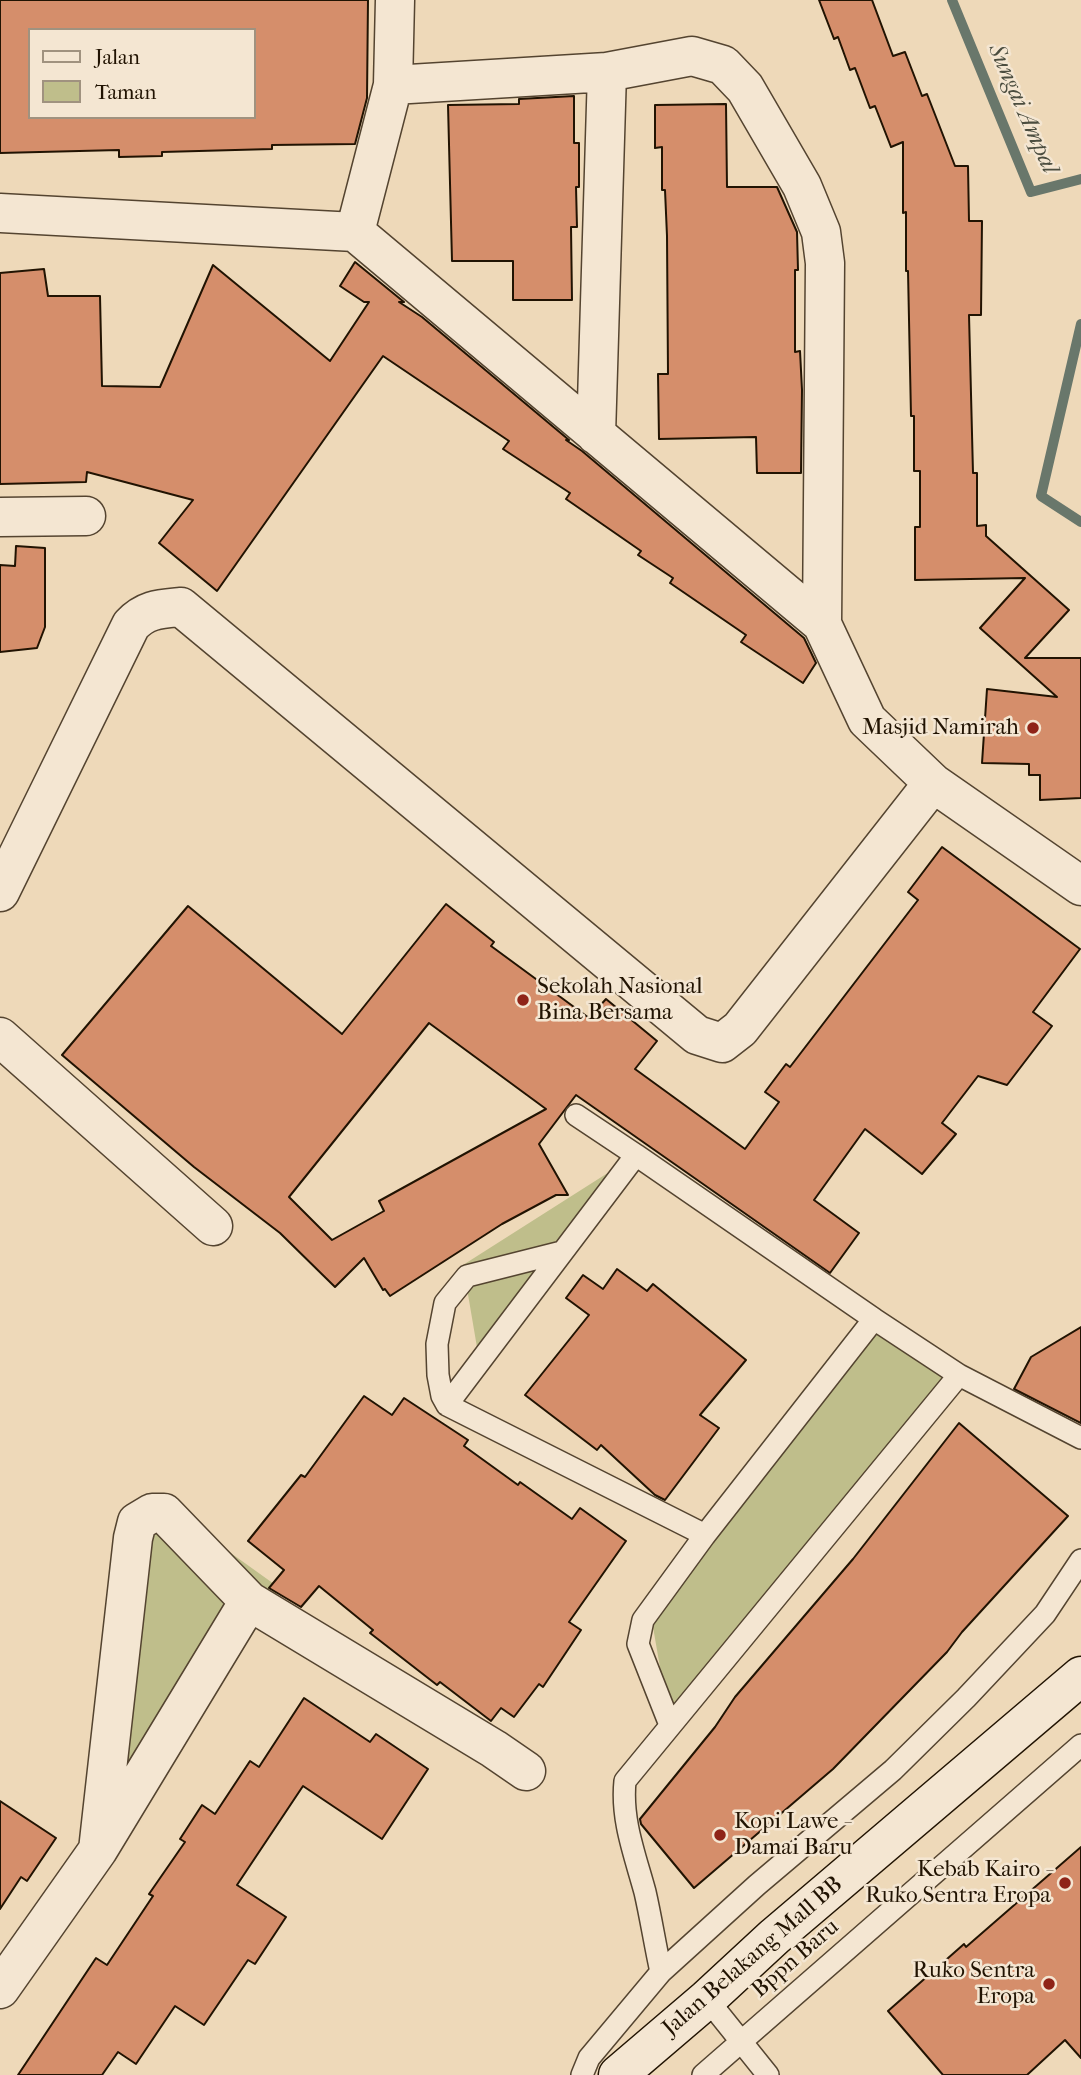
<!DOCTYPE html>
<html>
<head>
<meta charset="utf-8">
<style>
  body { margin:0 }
  #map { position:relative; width:1081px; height:2075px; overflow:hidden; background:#eed9b9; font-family:"IM FELL French Canon",serif }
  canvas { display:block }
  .legend { position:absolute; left:28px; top:28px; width:228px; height:91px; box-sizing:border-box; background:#f4e6d2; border:2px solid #a0927f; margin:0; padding:9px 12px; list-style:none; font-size:21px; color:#211302 }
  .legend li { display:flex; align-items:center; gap:14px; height:35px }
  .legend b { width:35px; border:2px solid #a0927f }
</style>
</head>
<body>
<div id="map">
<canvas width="1081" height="2075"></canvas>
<ul class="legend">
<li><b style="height:9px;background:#f4e6d2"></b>Jalan</li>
<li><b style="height:19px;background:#bfbe8b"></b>Taman</li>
</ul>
</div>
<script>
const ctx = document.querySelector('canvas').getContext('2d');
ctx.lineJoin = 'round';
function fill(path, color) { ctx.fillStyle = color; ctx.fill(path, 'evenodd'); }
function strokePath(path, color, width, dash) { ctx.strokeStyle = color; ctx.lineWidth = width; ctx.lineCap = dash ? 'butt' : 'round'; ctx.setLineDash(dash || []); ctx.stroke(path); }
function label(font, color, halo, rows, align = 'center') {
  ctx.font = font + ' "IM FELL French Canon",serif'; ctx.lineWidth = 5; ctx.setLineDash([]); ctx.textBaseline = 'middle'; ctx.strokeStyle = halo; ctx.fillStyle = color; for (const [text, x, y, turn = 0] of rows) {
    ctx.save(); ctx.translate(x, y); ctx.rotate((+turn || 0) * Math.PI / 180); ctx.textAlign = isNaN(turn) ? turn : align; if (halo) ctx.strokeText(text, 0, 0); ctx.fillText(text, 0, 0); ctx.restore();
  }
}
const green = new Path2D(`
  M 636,1155 L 480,1365 L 463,1265 Z
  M 874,1319 L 959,1375 L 670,1725 L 649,1604 Z
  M 154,1498 L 281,1589 L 98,1850 Z`);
const stream = new Path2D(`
  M 952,0 L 1031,192 L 1081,179
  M 1081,324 L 1041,496 L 1081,522`);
const building = new Path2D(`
  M 0,0 L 368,0 L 367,98 L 355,144 L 272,145 L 272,149 L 162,152 L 162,156 L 119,157 L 119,150 L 0,153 ZM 30,30 L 254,30 L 254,117 L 30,117 Z
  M 819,0 L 872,0 L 893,56 L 905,52 L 922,96 L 927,94 L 955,166 L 968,166 L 969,221 L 982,221 L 981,315 L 969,315 L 973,473 L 977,473 L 977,526 L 986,525 L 986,536 L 1069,610 L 1025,658 L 1081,658 L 1081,798 L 1040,800 L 1040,775 L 1029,775 L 1029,764 L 982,763 L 987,689 L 1057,697 L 980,628 L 1025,578 L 915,580 L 915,527 L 920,527 L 920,471 L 914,471 L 914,416 L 911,416 L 908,271 L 906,271 L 906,212 L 903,213 L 903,142 L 891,147 L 875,106 L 870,108 L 855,68 L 850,70 L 838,37 L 834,39 Z
  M 574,96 L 574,143 L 579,143 L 579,187 L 576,187 L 577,227 L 571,227 L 572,300 L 513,300 L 513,261 L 452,261 L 448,105 L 519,104 L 519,99 Z
  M 726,104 L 727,187 L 777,187 L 797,232 L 798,270 L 795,270 L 795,352 L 800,351 L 802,390 L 801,473 L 757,473 L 756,437 L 659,439 L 658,374 L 668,374 L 667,236 L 665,190 L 662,190 L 662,147 L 655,148 L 655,105 Z
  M 355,262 L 404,302 L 399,302 L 422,317 L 569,440 L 566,440 L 582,451 L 804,638 L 816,663 L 803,683 L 741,642 L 746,635 L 670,583 L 673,578 L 638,555 L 641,551 L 566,499 L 570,493 L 503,449 L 509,441 L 383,356 L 217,591 L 159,543 L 193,500 L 87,472 L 86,482 L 0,484 L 0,273 L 44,269 L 48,296 L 100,296 L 102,386 L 160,387 L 213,265 L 330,361 L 369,302 L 364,302 L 340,286 Z
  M 16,546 L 45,548 L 45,627 L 37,648 L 0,652 L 0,565 L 15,566 Z
  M 942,847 L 1080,949 L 1033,1012 L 1052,1026 L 1007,1085 L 978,1076 L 942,1123 L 956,1134 L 922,1174 L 865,1129 L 814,1200 L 859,1233 L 830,1273 L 576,1095 L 539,1144 L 568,1195 L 556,1195 L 502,1224 L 390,1296 L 385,1289 L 383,1290 L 364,1258 L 335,1287 L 280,1233 L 194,1167 L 62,1055 L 188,906 L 342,1034 L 446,904 L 494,942 L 491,946 L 589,1018 L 606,999 L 657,1041 L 635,1069 L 745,1149 L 779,1102 L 765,1092 L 786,1064 L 790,1067 L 918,900 L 908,892 ZM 429,1023 L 546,1109 L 379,1201 L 384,1211 L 332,1240 L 289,1197 Z
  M 617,1269 L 647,1291 L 653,1284 L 746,1360 L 700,1415 L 719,1428 L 665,1500 L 655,1495 L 601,1445 L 597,1450 L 525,1395 L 589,1315 L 566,1298 L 583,1275 L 603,1289 Z
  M 1081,1327 L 1081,1423 L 1014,1389 L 1031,1357 Z
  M 364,1396 L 392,1415 L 404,1398 L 468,1440 L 464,1446 L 518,1485 L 520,1482 L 572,1519 L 580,1508 L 626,1541 L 569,1622 L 581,1630 L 543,1687 L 539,1684 L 514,1717 L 501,1708 L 491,1721 L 440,1682 L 437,1685 L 370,1633 L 373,1630 L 319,1586 L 301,1607 L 269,1588 L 284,1570 L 248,1541 L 301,1475 L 305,1477 Z
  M 959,1423 L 1068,1516 L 962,1632 L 947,1652 L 833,1769 L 694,1888 L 641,1824 L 640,1819 L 715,1727 L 735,1697 L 853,1559 Z
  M 304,1698 L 370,1742 L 376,1734 L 428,1769 L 382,1839 L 303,1786 L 237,1885 L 286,1917 L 255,1964 L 248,1960 L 204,2025 L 175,2006 L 136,2064 L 118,2052 L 102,2075 L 18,2075 L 96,1958 L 107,1965 L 153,1896 L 149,1894 L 185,1842 L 180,1839 L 202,1805 L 215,1814 L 250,1761 L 259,1767 Z
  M 0,1801 L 56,1838 L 27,1881 L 21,1877 L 0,1909 Z
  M 1081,1847 L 1081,2058 L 1065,2040 L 1027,2075 L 943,2075 L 888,2011 L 964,1944 L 966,1947 Z`);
const service = new Path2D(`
  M 576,1115 L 636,1155
  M 447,1405 L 442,1396 L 438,1375 L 437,1344 L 445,1303 L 467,1276 L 562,1252
  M 705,1535 L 447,1405 L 636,1155 L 874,1319
  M 670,1725 L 638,1644 L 643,1620 L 705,1535 L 874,1319 L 959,1375
  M 661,1972 C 655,1945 651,1918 645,1892 C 635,1855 621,1820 625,1781 L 959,1375 L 1081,1438
  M 707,1999 L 768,2075
  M 582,2075 L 589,2058 L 661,1972 L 757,1885 L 893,1770 L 966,1698 L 1045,1614 L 1081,1560
  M 703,2075 L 1081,1745`);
const minor = new Path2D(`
  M 393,85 L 607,72 L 692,56 L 723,65 L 745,88 L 802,186 L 821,232 L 825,263 L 822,624
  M 0,213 L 355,232 L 393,85 L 395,0
  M 355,232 L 822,624 L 867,720 L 933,783 L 1081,886
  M 596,435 L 607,72
  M 0,517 L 86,516
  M 0,892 L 131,625 C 146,609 160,609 181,607 L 697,1035 L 722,1043 L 740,1029 L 933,783
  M 0,1037 L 213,1226
  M 98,1850 L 133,1538 L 137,1522 L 152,1513 L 164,1513 L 249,1601 L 494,1749 L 526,1771
  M 0,1989 L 98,1850 L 249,1601`);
const secondary = new Path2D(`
  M 618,2075 L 707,1999 L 774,1937 L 1081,1676`);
const markers = [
  [1033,728,7,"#8f2418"],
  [523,1000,7,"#8f2418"],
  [720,1835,7,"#8f2418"],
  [1065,1883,7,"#8f2418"],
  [1049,1984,7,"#8f2418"]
];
const poiNames = [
  ["Masjid Namirah",1019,728],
  ["Sekolah Nasional",537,987,"left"],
  ["Bina Bersama",537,1013,"left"],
  ["Kopi Lawe -",734,1822,"left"],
  ["Damai Baru",734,1848,"left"],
  ["Kebab Kairo -",1051,1870],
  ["Ruko Sentra Eropa",1051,1896],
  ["Ruko Sentra",1035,1971],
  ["Eropa",1035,1997]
];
const streetNames = [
  ["Jalan Belakang Mall BB",753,1957,-41],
  ["Bppn Baru",796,1959,-41]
];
const waterNames = [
  ["Sungai Ampal",1022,109,66]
];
fill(green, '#bfbe8b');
strokePath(stream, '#69776b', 10);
fill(building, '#d58e6b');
strokePath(building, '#211302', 2);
strokePath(service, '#544430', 24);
strokePath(minor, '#544430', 41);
strokePath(secondary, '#211302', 41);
strokePath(service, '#f4e6d2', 21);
strokePath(minor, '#f4e6d2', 38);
strokePath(secondary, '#f4e6d2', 38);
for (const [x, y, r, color] of markers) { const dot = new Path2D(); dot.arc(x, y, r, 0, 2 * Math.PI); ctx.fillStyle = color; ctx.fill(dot); strokePath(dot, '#f4e6d2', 2.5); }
label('23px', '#211302', '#f4e6d2', poiNames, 'right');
label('23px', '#211302', '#f4e6d2', streetNames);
label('italic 24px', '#4b4d3f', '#f4e6d2', waterNames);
</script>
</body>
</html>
